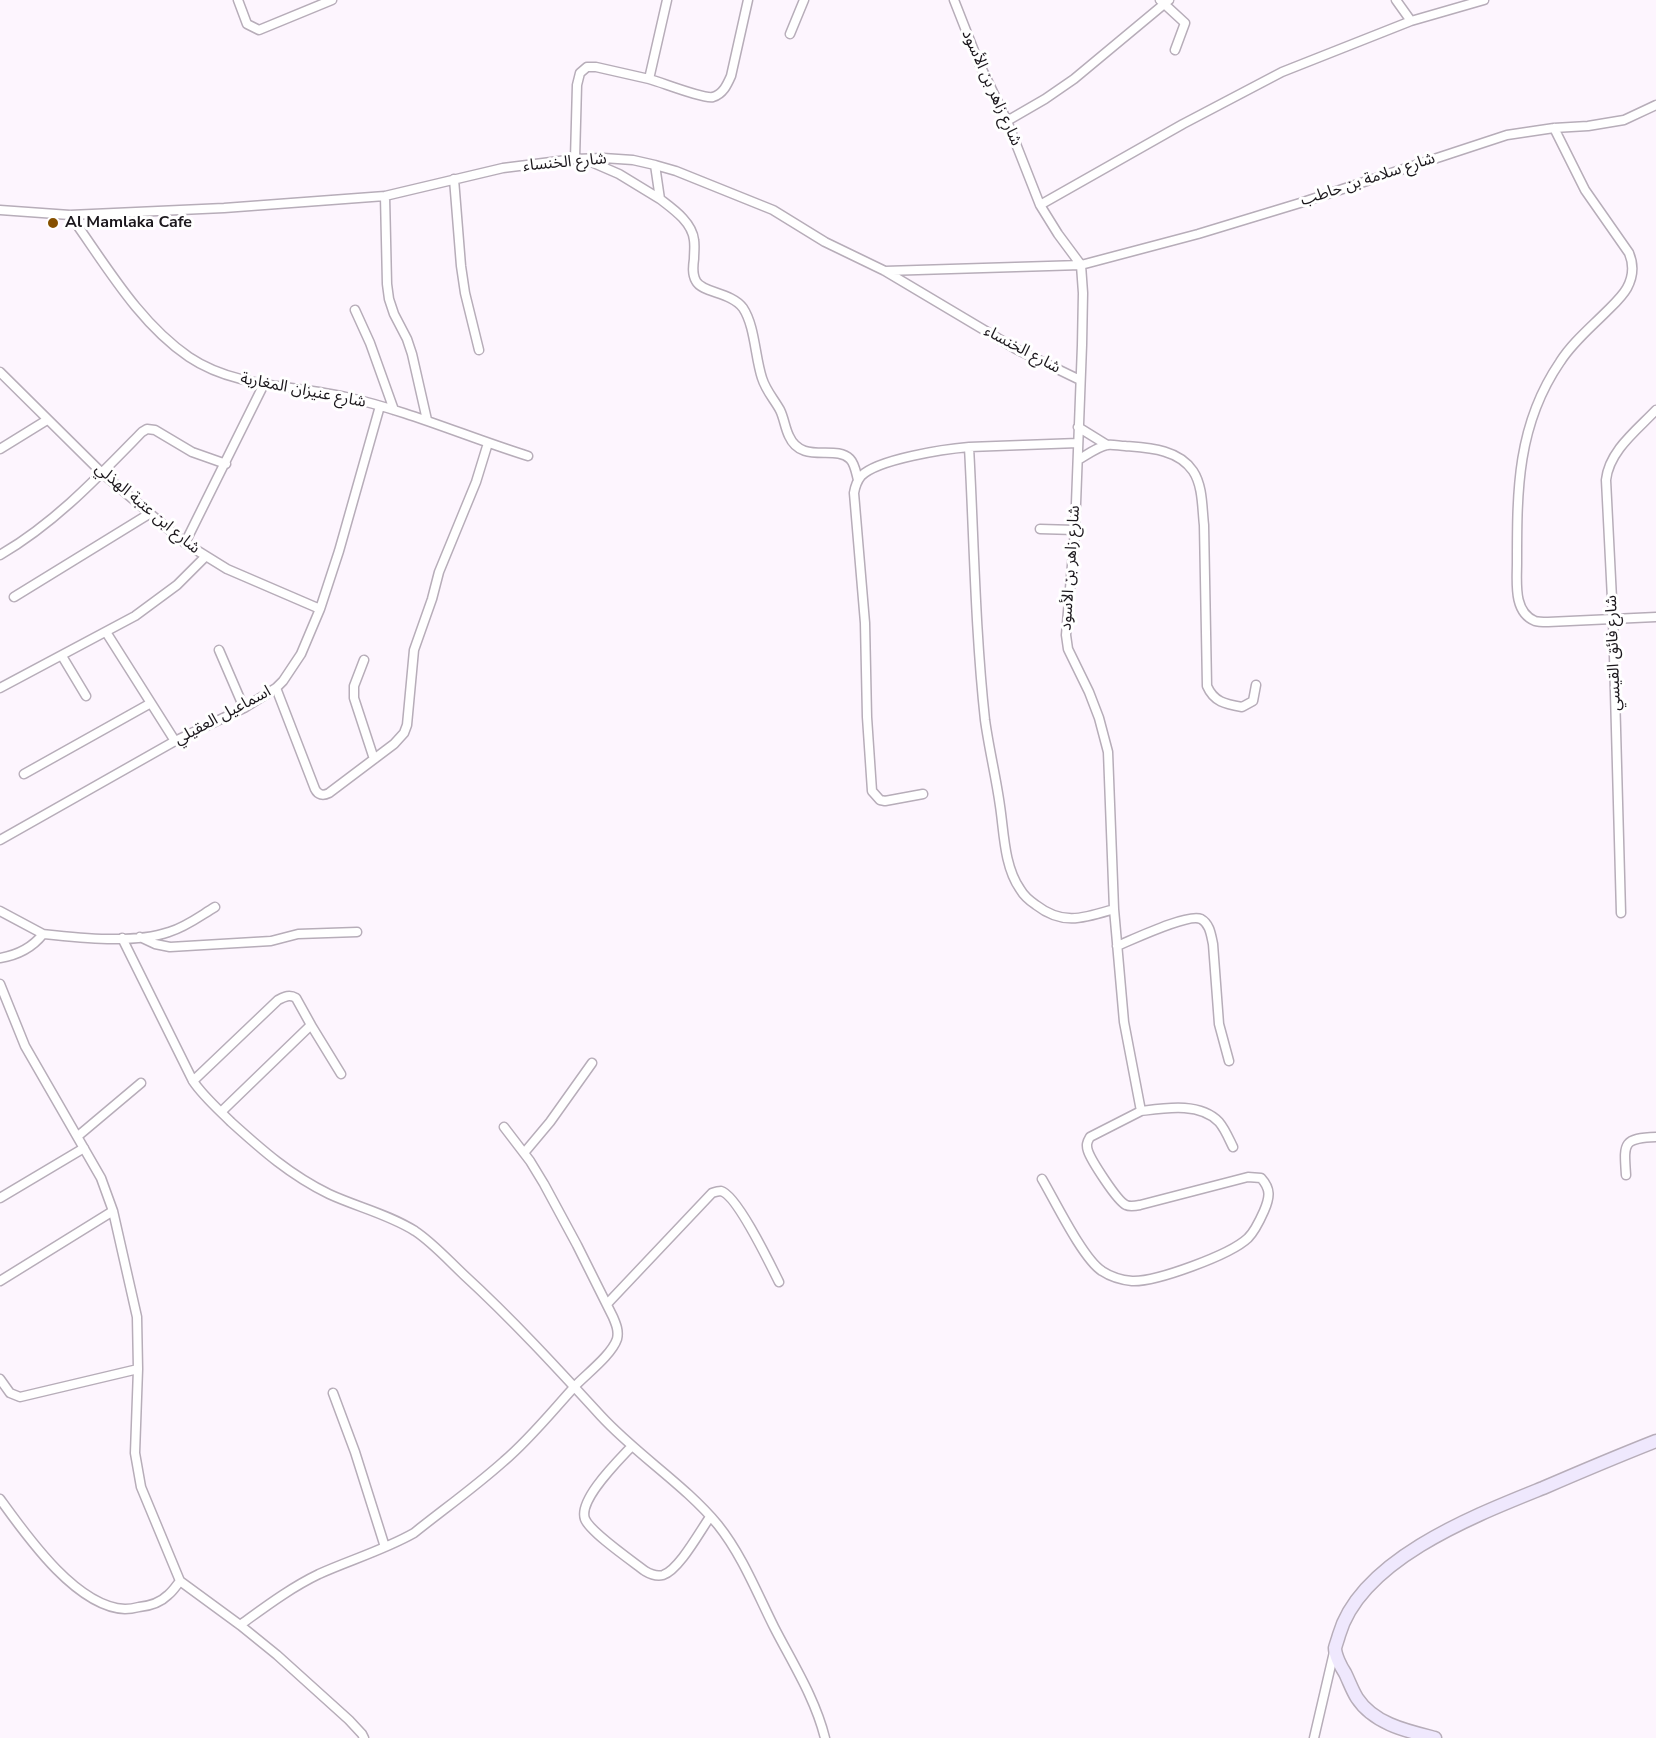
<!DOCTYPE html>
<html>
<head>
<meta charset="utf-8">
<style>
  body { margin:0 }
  canvas { display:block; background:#fdf5fe }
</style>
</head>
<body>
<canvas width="1656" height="1738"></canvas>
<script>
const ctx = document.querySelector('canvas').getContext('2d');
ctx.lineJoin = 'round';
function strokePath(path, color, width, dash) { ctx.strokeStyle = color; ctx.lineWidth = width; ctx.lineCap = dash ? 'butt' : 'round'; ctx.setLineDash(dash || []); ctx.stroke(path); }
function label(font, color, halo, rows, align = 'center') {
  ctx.font = font + ' "Nunito Sans","Noto Sans Arabic",sans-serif'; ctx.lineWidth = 6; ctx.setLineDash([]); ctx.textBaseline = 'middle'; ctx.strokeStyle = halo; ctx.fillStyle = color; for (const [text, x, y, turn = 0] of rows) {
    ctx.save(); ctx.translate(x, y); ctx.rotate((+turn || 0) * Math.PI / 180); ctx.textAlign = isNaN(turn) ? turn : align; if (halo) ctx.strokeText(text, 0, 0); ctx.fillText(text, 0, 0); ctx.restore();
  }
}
const street = new Path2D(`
  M 238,0 L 247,24 L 259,30 L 332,0
  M 954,0 L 978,61 L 1007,121 L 1040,205 L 1058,234 L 1081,265 L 1083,293 L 1082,345 L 1075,530 L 1066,635 L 1068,649 L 1089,692 L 1099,718 L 1108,752 L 1114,909 C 1084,918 1063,926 1036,905 C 1030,901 1024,896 1020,889 C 1004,866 1004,832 1000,806 C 996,777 989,749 985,720 C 975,629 974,538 969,447 L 1078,443
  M 1160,0 L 1185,23 L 1175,50
  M 1396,0 L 1411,21
  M 790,34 L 804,0
  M 649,79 C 661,82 703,99 713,97 C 723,94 727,85 731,76 L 748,0
  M 1007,121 L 1045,99 L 1074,79 L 1169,0
  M 1554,128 L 1585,190 L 1629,253 C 1634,265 1633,277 1627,288 C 1622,297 1613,305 1606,312 C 1590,328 1572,343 1560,362 C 1517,425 1517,490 1517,563 C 1517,582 1513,612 1535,621 C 1538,622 1544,622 1548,622 L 1656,617
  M 575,159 L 577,85 L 580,73 L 587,67 L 596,67 L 649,79 L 667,0
  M 589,161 L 619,174 L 660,199
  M 655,165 L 660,199 C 673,209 692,222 694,240 C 695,246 694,253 694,259 C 693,266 692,274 696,281 C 702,293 731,292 743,308 C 755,326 755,357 762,378 C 766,391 774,399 780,410 C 784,418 785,428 789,436 C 802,465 835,444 850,459 C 855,464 856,473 858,480
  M 454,179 L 461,266 L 465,293 L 479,350
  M 385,196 L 387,284 L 389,299 L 394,314 L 407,339 L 412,354 L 427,420
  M 1040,205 L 1183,124 L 1282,72 L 1411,21 L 1484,0
  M 0,210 L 70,215 L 224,208 L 385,196 L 503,168 L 575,159 L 603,158 L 633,160 L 655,165 L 676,171 L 773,210 L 825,242 L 885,271 L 1016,349 L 1080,380
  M 70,215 C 106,265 138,322 189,357 C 235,388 294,385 346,397 C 409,411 467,437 528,456
  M 885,271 L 1081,265 L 1198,234 L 1300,203 L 1507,135 L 1554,128 L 1588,126 L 1624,120 L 1656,105
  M 355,310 L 370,343 L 394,410
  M 0,372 L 102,473 L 185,543 L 227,569 L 320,609
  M 1078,427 L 1107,445
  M 0,449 L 47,420
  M 1078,460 C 1085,456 1099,446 1107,445 C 1112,444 1120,446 1125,446 C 1149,448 1178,449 1193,471 C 1203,486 1202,508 1204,525 L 1207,686 C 1214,702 1225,704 1242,707 L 1253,701 L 1256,685
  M 1040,529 L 1075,530
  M 185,543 L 264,384
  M 0,555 C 55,523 98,477 142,432 L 147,429 L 155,430 L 192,452 L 226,464
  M 14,597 L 149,514
  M 106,632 L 175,741
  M 219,650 L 244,708
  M 62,656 L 86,696
  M 364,660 L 354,686 L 354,698 L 374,759
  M 0,688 L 135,616 L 177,585 L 205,557
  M 276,688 L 315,789 C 318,795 323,796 329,793 L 394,744 L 404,733 L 407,725 L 414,650 L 432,599 L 439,572 L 476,482 L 488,443
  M 24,774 L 151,703
  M 923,794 L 885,801 L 880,800 L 872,791 L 867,717 L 865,623 L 854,493 C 855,487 857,481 861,476 C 878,459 945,449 969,447
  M 0,840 L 175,741 L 244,708 L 276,688 L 283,681 L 301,654 L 320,609 L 339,551 L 380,406
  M 0,911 L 43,934 C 32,948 18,955 0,958
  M 1621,913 L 1613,619 L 1606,480 C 1609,451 1637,430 1656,410
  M 43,934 C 80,938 134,944 169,932 C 186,927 200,916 215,907
  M 140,937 L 155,944 L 170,947 L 271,941 L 298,934 L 357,932
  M 122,938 L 193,1081 C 203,1096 218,1109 231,1122 C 262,1150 290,1175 329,1194 C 357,1207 388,1214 415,1231 C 433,1243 448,1260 464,1275 C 512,1319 557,1368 601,1416 C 637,1455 685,1485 718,1525 C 742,1555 757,1593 774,1627 C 793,1664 815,1698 825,1738
  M 1117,946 C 1132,940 1188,913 1201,919 C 1210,924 1211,935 1213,944 L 1219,1024 L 1229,1061
  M 0,984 L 25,1046 L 101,1178 L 113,1211 L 137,1317 L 138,1369 L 135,1453 L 141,1487 L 180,1581 L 240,1625 L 277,1655 L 349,1720 L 362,1734 L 364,1738
  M 311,1025 L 341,1074
  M 193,1081 L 278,1000 C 284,997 289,994 296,998 L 311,1025 L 221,1112
  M 1141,1111 C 1165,1108 1200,1102 1219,1122 C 1225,1129 1229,1139 1233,1147
  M 78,1136 L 141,1083
  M 524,1153 L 550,1122 L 592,1063
  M 1626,1175 C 1624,1144 1622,1138 1656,1137
  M 1042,1179 C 1055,1201 1083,1259 1102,1271 C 1111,1277 1122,1280 1132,1281 C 1156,1282 1230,1255 1248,1238 C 1255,1231 1260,1220 1264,1211 C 1270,1197 1271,1189 1261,1178 L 1248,1177 L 1140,1205 C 1135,1206 1130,1207 1126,1205 C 1117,1201 1091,1160 1088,1151 C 1086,1145 1087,1142 1090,1137 L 1141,1111 L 1124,1022 L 1114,909
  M 0,1198 L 84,1148
  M 0,1281 L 113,1211
  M 607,1304 L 712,1193 C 715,1192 718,1191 721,1191 C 737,1195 771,1266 779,1282
  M 0,1379 L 10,1393 L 20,1397 L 138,1369
  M 333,1393 L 355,1452 L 385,1547
  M 631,1447 C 618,1461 578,1500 585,1519 C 590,1532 632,1561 645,1571 C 650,1574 656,1577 663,1575 C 679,1570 700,1531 710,1517
  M 0,1499 C 26,1535 76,1607 125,1609 C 129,1609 135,1608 139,1607 C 149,1606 161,1602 168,1595 C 173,1591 176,1586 180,1581
  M 240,1625 C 265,1607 290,1588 319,1574 C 350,1560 384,1550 414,1533 C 444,1509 475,1487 504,1461 C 531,1438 553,1410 577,1384 C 589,1372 612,1354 617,1339 C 619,1331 616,1324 613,1317 L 577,1245 L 544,1184 L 530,1161 L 504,1127
  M 1314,1738 L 1334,1652`);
const secondary = new Path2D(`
  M 1435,1738 C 1407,1731 1374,1724 1357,1698 C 1352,1690 1349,1681 1345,1673 C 1341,1667 1335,1655 1335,1648 C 1336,1644 1338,1639 1339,1635 C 1361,1559 1476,1515 1543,1488 C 1580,1472 1618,1456 1656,1441`);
const markers = [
  [53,223,6,"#865000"]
];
const streetNames = [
  ["شارع زاهر بن الأسود",991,88,66],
  ["شارع الخنساء",565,163,-5],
  ["شارع سلامة بن حاطب",1368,180,-18],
  ["شارع الخنساء",1022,350,28],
  ["شارع عنيزان المغاربة",303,391,11],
  ["شارع ابن عتبة الهذلي",147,509,40],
  ["شارع زاهر بن الأسود",1071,568,-86],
  ["شارع فائق القيسي",1614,653,-92],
  ["اسماعيل العقيلي",223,716,-28]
];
const poiNames = [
  ["Al Mamlaka Cafe",65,223]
];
strokePath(street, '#b7adb9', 11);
strokePath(secondary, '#b7adb9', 15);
strokePath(street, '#fff', 8);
strokePath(secondary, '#efe8fd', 12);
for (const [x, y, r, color] of markers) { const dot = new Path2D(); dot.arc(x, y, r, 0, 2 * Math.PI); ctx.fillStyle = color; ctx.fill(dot); strokePath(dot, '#fff', 2); }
label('16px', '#1b171c', '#fff', streetNames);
label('bold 16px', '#1b171c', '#fff', poiNames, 'left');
</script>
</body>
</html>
